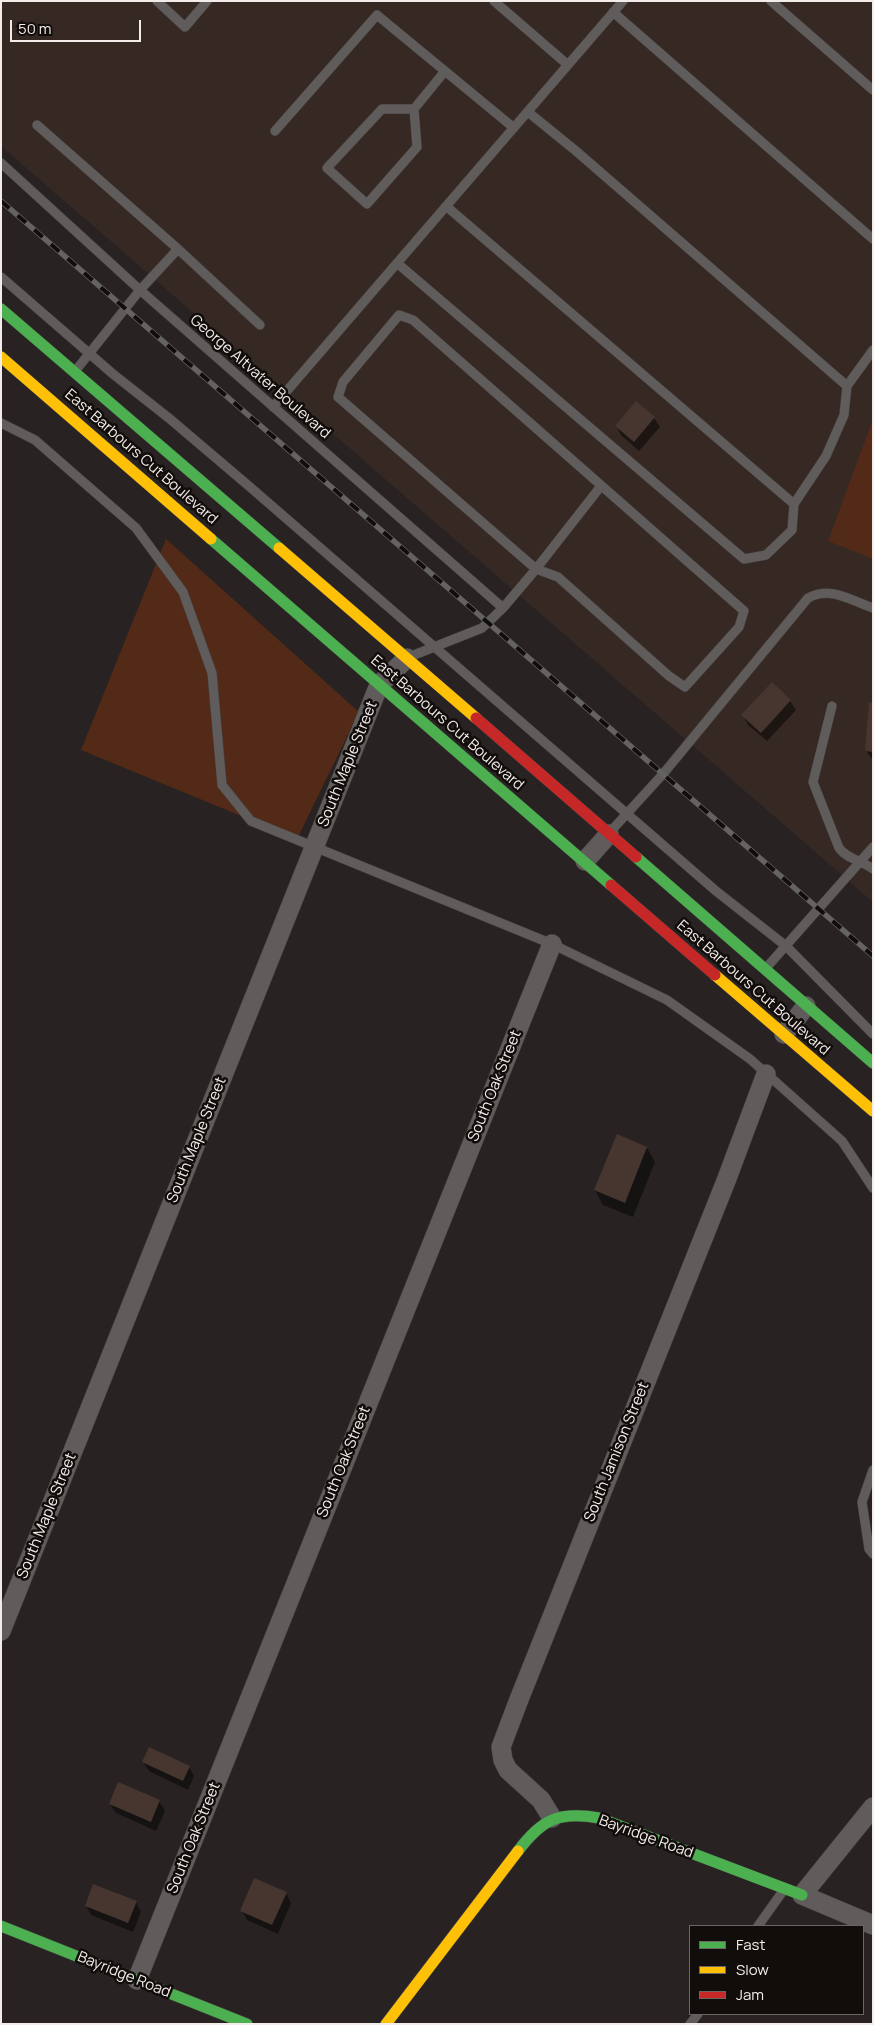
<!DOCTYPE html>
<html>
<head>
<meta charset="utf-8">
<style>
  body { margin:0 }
  #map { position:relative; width:874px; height:2025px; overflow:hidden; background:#282322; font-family:Manrope,sans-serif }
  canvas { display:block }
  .frame { position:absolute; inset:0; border:2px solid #f3ece9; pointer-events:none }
  .legend { position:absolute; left:689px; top:1925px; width:175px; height:90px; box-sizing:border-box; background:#110d0b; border:1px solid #6b6664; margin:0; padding:6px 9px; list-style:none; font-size:15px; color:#f3ece9 }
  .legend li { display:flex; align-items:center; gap:10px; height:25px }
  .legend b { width:25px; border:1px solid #6b6664 }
  .scale { position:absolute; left:10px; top:20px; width:131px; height:22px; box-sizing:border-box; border:2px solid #f3ece9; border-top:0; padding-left:6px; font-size:15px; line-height:18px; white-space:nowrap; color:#f3ece9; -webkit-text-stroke:4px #110d0b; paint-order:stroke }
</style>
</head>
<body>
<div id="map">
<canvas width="874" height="2025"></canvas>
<div class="frame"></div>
<ul class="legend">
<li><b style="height:6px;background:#4caf50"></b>Fast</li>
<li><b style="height:6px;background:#ffc107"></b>Slow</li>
<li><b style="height:6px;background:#c62828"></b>Jam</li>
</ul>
<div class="scale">50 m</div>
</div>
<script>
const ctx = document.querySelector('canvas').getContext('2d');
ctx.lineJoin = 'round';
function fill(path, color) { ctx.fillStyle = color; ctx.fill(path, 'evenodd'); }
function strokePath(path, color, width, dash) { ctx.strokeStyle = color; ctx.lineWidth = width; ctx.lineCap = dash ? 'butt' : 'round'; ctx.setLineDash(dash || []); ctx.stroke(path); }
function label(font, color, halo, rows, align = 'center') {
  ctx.font = font + ' Manrope,sans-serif'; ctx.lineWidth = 5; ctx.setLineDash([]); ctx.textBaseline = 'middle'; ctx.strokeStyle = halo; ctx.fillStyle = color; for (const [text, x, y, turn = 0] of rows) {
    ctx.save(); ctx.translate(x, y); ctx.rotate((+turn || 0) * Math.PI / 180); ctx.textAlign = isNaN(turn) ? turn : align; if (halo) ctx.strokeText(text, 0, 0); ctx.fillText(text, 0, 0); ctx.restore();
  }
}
const built = new Path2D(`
  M 1,1 L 873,1 L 873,902 L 1,146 Z`);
const green = new Path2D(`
  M 873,419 L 873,559 L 828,541 Z
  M 166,539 L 359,712 L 297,839 L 81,750 Z`);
const shadow = new Path2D(`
  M 636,402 L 654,418 L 660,427 L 639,451 L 621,435 L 616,426 Z
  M 790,701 L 796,710 L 767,741 L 748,725 L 743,715 Z
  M 873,704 L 873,760 L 866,751 Z
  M 647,1148 L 655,1162 L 633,1217 L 603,1205 L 595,1190 Z
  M 143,1762 L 189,1767 L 194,1776 L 188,1790 L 149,1771 Z
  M 159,1801 L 165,1811 L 156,1831 L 116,1813 L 110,1804 Z
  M 286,1893 L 291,1903 L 278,1934 L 247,1920 L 242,1911 Z
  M 136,1902 L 141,1912 L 133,1932 L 91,1915 L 86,1906 Z`);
const building = new Path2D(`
  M 636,401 L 655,417 L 634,442 L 615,426 Z
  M 772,682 L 791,700 L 761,733 L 741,715 Z
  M 869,702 L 873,703 L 873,752 L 865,751 Z
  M 617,1134 L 647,1147 L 625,1203 L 594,1190 Z
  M 149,1747 L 190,1766 L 183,1781 L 142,1762 Z
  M 118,1782 L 160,1800 L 151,1822 L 109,1804 Z
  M 254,1878 L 287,1892 L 272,1925 L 240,1911 Z
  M 93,1884 L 137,1901 L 128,1923 L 85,1906 Z`);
const lane = new Path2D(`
  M 157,1 L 185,27 L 207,1
  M 494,1 L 568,65
  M 771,1 L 873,90
  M 613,12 L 873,239
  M 414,109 L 417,147 L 367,204 L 327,168 L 382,109 L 414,109 L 445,71
  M 528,112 L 576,151 L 847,386 L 844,415 L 826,456 L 794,504
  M 37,125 L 178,249 L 140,290 L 76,370
  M 275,131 L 377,15 L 514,128
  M 1,163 L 140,290 L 503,608
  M 178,249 L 260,325
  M 397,263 L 744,559 L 766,555 L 792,530 L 794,504 L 446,206
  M 1,277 L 113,374 L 170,419 L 250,487 L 716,891 L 786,946 L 873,1034
  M 847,386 L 873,350
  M 273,407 L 623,1
  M 1,423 L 35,440 L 136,528 L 183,592 L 212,673 L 222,785 L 251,821 L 552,944 L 667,1000 L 750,1059 L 842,1141 L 873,1188
  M 409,657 L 482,628 L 503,608 L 536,569 L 338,397 L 343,382 L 399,315 L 413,320 L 744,611 L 739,627 L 685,687 L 669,676 L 558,577 L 536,569 L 601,486
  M 832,706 L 813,782 L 839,848 C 847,859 862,861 873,869
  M 611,831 L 663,774 L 808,598 C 831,586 850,600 873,608
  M 767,967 L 873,847
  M 873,1470 L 862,1502 L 869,1549 L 873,1554
  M 758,1926 L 783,1891
  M 690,2024 L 698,2014`);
const street = new Path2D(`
  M 585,861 L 609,834
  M 784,1034 L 806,1006
  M 1,1631 L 379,685 L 407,658
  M 873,1807 L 802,1895 L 873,1925
  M 552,1818 L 541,1800 L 508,1770 L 503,1760 L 501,1747 L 518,1702 L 726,1181 L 766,1074
  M 137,1980 L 552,944`);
const fast = new Path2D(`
  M 1,309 L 279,548
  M 211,539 L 611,885
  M 636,857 L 873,1063
  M 518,1851 C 542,1819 559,1811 599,1818 L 802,1895
  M 1,1926 L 247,2024`);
const slow = new Path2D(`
  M 1,357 L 211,539
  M 279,548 L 476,718
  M 715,975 L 873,1111
  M 386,2024 L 518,1851`);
const jam = new Path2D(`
  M 476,718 L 636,857
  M 611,885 L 715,975`);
const rail = new Path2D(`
  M 1,201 L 873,956`);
const streetNames = [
  ["George Altvater Boulevard",260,377,41],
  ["East Barbours Cut Boulevard",141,457,41],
  ["East Barbours Cut Boulevard",447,723,41],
  ["South Maple Street",348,764,-68],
  ["East Barbours Cut Boulevard",753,988,41],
  ["South Oak Street",495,1086,-68],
  ["South Maple Street",197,1140,-68],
  ["South Jamison Street",617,1452,-68],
  ["South Oak Street",344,1462,-68],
  ["South Maple Street",47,1516,-68],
  ["Bayridge Road",646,1837,20],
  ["South Oak Street",194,1838,-68],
  ["Bayridge Road",124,1975,22]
];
fill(built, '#362822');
fill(green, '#522a17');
fill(shadow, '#0007');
fill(building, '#46362f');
strokePath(lane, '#44403f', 10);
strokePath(street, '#44403f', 20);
strokePath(fast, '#44403f', 12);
strokePath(slow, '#44403f', 12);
strokePath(jam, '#44403f', 12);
strokePath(lane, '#5f5c5b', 9);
strokePath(street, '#5f5c5b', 19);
strokePath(fast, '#4caf50', 11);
strokePath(slow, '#ffc107', 11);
strokePath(jam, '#c62828', 11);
strokePath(rail, '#646262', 5.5);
strokePath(rail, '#110d0b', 4, [11]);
label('15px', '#f3ece9', '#110d0b', streetNames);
</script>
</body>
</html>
